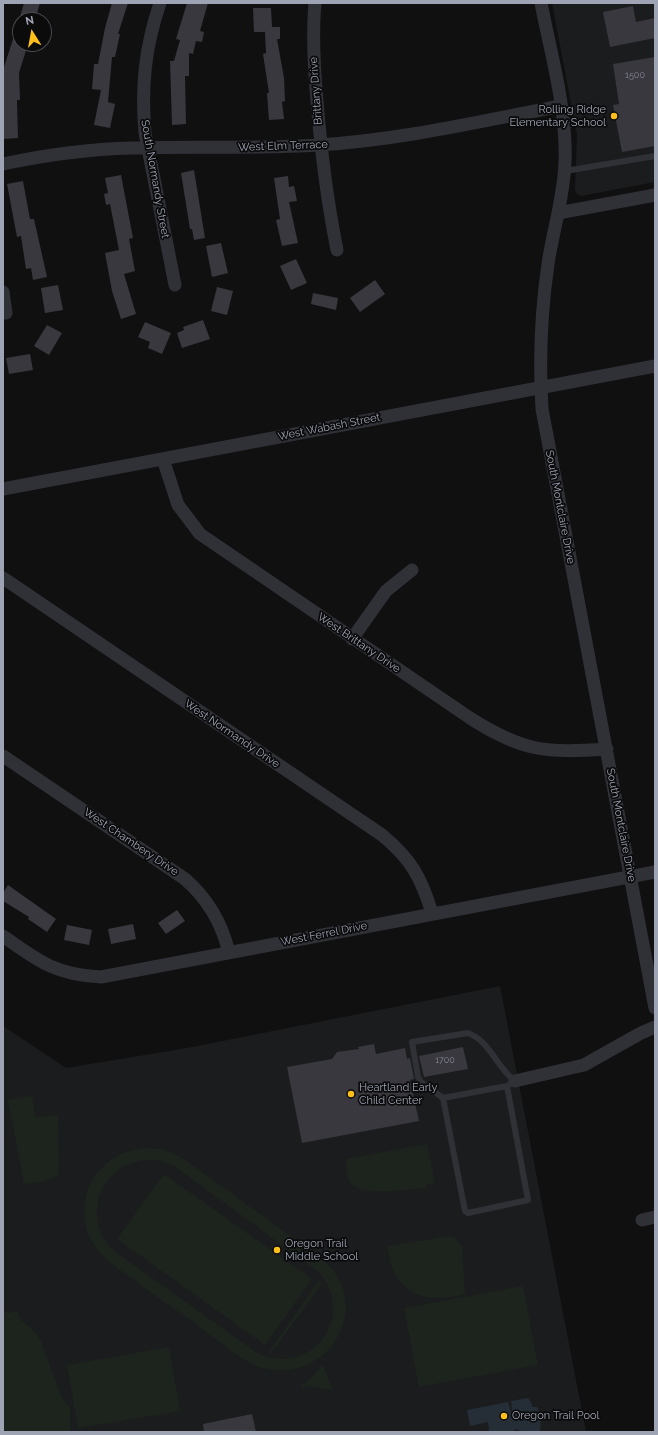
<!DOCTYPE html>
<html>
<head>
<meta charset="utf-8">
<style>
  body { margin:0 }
  #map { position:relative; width:658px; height:1435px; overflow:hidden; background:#101011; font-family:Raleway,sans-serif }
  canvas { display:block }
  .frame { position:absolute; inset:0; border:4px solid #9fa4b4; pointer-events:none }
  .north { position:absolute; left:12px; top:12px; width:40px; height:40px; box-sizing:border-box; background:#0b0b0c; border:1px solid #46484f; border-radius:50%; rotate:349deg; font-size:11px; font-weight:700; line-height:16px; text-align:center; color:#9fa4b4 }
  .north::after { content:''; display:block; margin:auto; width:14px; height:18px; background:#ffbf1a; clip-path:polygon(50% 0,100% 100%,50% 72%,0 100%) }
</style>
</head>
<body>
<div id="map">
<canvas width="658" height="1435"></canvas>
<div class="frame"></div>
<div class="north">N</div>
</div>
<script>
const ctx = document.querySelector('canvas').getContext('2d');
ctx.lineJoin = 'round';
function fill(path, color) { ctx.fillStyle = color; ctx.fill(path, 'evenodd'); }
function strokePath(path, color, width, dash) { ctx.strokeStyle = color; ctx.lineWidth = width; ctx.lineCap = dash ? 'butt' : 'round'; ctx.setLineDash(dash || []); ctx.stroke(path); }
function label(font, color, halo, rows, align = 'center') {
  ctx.font = font + ' Raleway,sans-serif'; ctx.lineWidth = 3.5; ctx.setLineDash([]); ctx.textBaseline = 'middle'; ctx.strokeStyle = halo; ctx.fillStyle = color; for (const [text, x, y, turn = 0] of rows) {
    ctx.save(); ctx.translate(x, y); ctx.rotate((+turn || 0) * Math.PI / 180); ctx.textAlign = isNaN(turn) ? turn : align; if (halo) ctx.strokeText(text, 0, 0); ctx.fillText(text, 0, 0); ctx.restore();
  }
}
const built = new Path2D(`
  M 552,3 L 655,3 L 655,182 L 581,196 L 577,194 L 575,190 L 577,135 Z
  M 500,986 L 586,1432 L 3,1432 L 3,1026 L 66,1068 L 187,1048 Z`);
const green = new Path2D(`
  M 32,1096 L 35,1117 L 58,1115 L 59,1170 L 58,1176 L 42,1182 L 24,1184 L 8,1100 Z
  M 427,1144 L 435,1183 L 426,1185 L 426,1188 C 409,1189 357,1198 349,1181 C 346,1175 346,1165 346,1159 Z
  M 145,1148 L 163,1149 L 181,1157 L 321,1258 C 379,1305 326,1391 256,1366 C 236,1356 217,1340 199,1326 C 177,1311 156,1296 134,1280 C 119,1269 102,1259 92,1242 C 82,1224 82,1198 92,1180 C 104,1161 123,1150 145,1148 ZM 147,1160 L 161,1161 L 174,1166 L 320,1273 C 356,1318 312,1376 259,1354 L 114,1251 C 80,1219 100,1163 147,1160 Z
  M 164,1174 L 312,1279 L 265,1345 L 117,1239 Z
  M 451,1236 L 455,1238 L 462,1246 L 465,1294 C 436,1301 408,1301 393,1270 C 390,1263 389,1253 387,1246 Z
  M 318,1281 L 322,1284 L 270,1355 L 268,1354 Z
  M 523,1286 L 538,1365 L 419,1387 L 404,1308 Z
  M 15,1311 L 18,1312 L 21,1320 L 35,1332 L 41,1341 L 61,1396 L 70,1408 L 70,1432 L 3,1432 L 3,1312 L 9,1313 Z
  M 169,1347 L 180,1411 L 78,1428 L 67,1365 Z
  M 323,1365 L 333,1390 L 307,1386 L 302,1389 L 301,1384 L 306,1383 Z`);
const water = new Path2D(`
  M 528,1398 L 532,1404 L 532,1407 L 537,1407 C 541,1415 541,1423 540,1432 L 526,1432 L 515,1429 L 513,1432 L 486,1432 L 489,1430 L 488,1422 L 470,1426 L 467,1410 L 508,1402 L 511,1412 L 512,1410 L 511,1401 Z`);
const building = new Path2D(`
  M 24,3 L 40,3 L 35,20 L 19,20 Z
  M 112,3 L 128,3 L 118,34 L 120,34 L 115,57 L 112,57 L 108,102 L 115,104 L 110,128 L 94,125 L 101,90 L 92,89 L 94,64 L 98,64 L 105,28 Z
  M 187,3 L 208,3 L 200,31 L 204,32 L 202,42 L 196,41 L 193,54 L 189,53 L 189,76 L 185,76 L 186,124 L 172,125 L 170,61 L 174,61 L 180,40 L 176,39 Z
  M 633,6 L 636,22 L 655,18 L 655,38 L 610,47 L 603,12 Z
  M 253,8 L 271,8 L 272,27 L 280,27 L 280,39 L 277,39 L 284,78 L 285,101 L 282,102 L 284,119 L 269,120 L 267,93 L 269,93 L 263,54 L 266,53 L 265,32 L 254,32 Z
  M 13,39 L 20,41 L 20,44 L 28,44 L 19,73 L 20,100 L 17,100 L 18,138 L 3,139 L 3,70 Z
  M 655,57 L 655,146 L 622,152 L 613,105 L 619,104 L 613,64 Z
  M 194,170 L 205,238 L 194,240 L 192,229 L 190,229 L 181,173 Z
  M 121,175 L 133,238 L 129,239 L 135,271 L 124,274 L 136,314 L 121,319 L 112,291 L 105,253 L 119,250 L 110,204 L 106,205 L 104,194 L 108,193 L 105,178 Z
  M 288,176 L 289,187 L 294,186 L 297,201 L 289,202 L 298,243 L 282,246 L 276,220 L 280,219 L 274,178 Z
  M 23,181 L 30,219 L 34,219 L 47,277 L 33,280 L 31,268 L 26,269 L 21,236 L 17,237 L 7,184 Z
  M 221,243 L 228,273 L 212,277 L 206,246 Z
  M 296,259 L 307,283 L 291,290 L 280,266 Z
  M 375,280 L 385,294 L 360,312 L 350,298 Z
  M 58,285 L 63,310 L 45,313 L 41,288 Z
  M 217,287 L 233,291 L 227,315 L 211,311 Z
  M 313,293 L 338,298 L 336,310 L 311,304 Z
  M 203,320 L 210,339 L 182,348 L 177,333 L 184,330 L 183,327 Z
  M 145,322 L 171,333 L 162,354 L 148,348 L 150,342 L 138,337 Z
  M 47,325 L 62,333 L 49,355 L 34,346 Z
  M 30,354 L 33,370 L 9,374 L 6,358 Z
  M 8,885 L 56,919 L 47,932 L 28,919 L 29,917 L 3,901 L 3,893 Z
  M 177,910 L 185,921 L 166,934 L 158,923 Z
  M 133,924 L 136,939 L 111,944 L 108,929 Z
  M 67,925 L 92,930 L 89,945 L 64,940 Z
  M 374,1044 L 376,1054 L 405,1048 L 407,1059 L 410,1058 L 414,1079 L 410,1080 L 419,1121 L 302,1143 L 287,1067 L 332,1059 L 337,1052 L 359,1049 L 358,1047 Z
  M 463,1047 L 468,1069 L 424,1077 L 419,1056 Z
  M 252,1414 L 256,1432 L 204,1432 L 203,1424 Z`);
const lane = new Path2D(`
  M 565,171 L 655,156
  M 443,1098 L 507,1086 L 515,1081 C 497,1068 490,1041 468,1033 L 412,1042 L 418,1077 L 421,1082 L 443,1098 L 465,1211 L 468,1213 L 528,1200 L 507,1086`);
const street = new Path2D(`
  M 160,3 C 145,48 141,86 145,133 L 175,285
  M 315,3 C 312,36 314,68 317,101 C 321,151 327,200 337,250
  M 541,3 C 551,55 567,109 565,162 C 564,197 553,230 548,264 C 541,312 539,360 542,409 L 655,1008
  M 3,164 C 45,155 89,149 132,148 C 194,146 257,149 319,145 C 401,140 481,121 561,106
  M 558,213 L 655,195
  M 3,292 L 6,313
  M 163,459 L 178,505 L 200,534 L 470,718 C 523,752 546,753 607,749
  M 3,489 L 655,366
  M 3,578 L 382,835 C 411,859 421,877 432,913
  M 352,639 L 386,591 L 412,570
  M 3,756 L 185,879 C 208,899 222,923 229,953
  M 3,936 C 38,961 56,975 101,977 L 655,872
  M 515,1081 L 584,1065 L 641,1033 L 655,1027
  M 642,1220 L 655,1217`);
const markers = [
  [614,116,4,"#ffbf1a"],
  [351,1094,4,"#ffbf1a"],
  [277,1250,4,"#ffbf1a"],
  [504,1416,4,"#ffbf1a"]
];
const numberNames = [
  ["1500",635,75],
  ["1700",445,1060]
];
const streetNames = [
  ["Brittany Drive",316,91,-94],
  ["West Elm Terrace",283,146,-2],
  ["South Normandy Street",155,179,80],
  ["West Wabash Street",329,427,-11],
  ["South Montclaire Drive",560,507,79],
  ["West Brittany Drive",359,643,34],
  ["West Normandy Drive",232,734,34],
  ["South Montclaire Drive",621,825,79],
  ["West Chambery Drive",131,842,34],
  ["West Ferrel Drive",324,934,-11]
];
const poiNames = [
  ["Rolling Ridge",606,110,"right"],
  ["Elementary School",606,123,"right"],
  ["Heartland Early",359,1088],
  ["Child Center",359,1101],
  ["Oregon Trail",285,1244],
  ["Middle School",285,1257],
  ["Oregon Trail Pool",512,1416]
];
fill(built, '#1b1c1e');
fill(green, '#1c241d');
fill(water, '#252d36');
fill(building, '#39383e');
strokePath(lane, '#303137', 6);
strokePath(street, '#303137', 13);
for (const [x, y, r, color] of markers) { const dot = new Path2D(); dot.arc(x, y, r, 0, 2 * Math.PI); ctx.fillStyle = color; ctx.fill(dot); strokePath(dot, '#0b0b0c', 1.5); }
label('9px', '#868996', null, numberNames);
label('11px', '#9fa4b4', '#0b0b0c', streetNames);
label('11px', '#9fa4b4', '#0b0b0c', poiNames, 'left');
</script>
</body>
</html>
